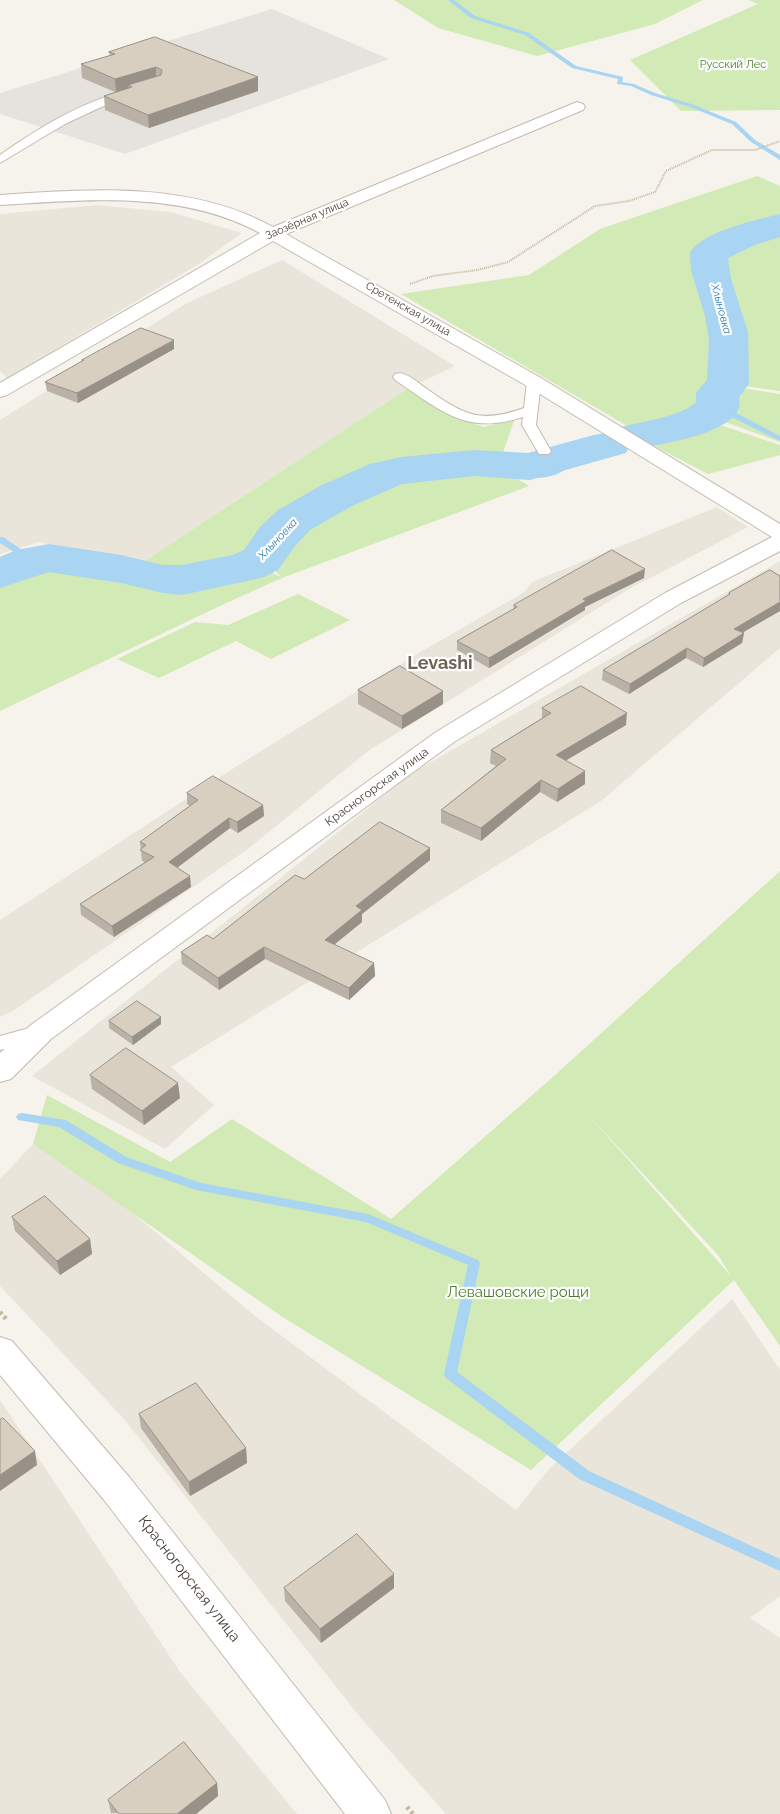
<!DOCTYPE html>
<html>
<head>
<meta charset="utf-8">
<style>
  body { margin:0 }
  canvas { display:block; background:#f6f3ec }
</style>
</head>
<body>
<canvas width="780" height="1814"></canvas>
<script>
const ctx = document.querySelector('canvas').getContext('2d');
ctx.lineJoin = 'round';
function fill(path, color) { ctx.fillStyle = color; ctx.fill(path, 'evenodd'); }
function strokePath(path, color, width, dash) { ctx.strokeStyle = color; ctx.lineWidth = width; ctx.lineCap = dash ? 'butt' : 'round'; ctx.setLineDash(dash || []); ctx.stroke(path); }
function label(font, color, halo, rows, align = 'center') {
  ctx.font = font + ' Raleway,sans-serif'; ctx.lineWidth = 4.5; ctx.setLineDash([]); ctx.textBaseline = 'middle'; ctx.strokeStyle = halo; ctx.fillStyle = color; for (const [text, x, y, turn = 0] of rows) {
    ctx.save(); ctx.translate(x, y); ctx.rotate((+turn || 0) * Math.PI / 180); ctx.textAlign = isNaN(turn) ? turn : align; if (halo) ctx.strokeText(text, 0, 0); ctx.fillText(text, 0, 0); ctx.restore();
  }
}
const residential = new Path2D(`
  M 97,205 L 171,212 L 242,233 L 199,264 L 7,378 L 0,371 L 0,214 Z
  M 282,260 L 455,366 L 407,389 L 140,564 L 39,542 L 0,554 L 0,420 L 187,303 Z
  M 717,507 L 748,527 L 629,589 L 368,751 L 248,849 L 13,1011 L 0,1017 L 0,920 L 237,766 L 412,657 L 523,593 L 532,582 Z
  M 780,561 L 780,648 L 601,801 L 171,1067 L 214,1105 L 165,1149 L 32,1076 L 412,773 Z
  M 33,1144 L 96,1182 L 255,1316 L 516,1510 L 548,1470 L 732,1299 L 780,1370 L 780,1596 L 750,1618 L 780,1638 L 780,1814 L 446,1814 L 360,1717 L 124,1419 L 0,1286 L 0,1179 Z
  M 0,1400 L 180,1672 L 297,1814 L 0,1814 Z`);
const industrial = new Path2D(`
  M 272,9 L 389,59 L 125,154 L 0,114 L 0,93 Z`);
const green = new Path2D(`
  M 394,0 L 703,0 L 655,24 L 537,56 L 438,28 Z
  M 748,0 L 780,0 L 780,110 L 681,111 L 630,60 L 758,4 Z
  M 757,176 L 780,186 L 780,218 L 719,239 L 699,249 L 712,298 L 723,369 L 689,412 L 629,427 L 401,294 L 529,275 L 600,229 Z
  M 780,229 L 780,391 L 737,385 L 744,326 L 731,316 L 733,294 C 717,279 717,275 719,253 L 742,241 Z
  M 735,387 L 780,394 L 780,442 L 725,422 L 718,407 Z
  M 407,389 L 457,418 L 484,427 L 515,418 L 502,455 L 381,470 L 285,517 L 252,558 L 164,572 L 140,564 Z
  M 714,423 L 780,445 L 780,455 L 708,474 L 639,438 Z
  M 498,467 L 529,486 L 282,578 L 224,604 L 0,711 L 0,581 L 41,564 L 176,589 L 260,567 L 281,577 L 271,566 L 289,532 L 313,511 L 353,493 L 384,480 L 416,471 Z
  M 298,594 L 350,620 L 271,659 L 236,641 L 159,678 L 117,659 L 195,622 L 228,625 Z
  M 780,871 L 780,1346 L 734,1280 L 531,1470 L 281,1316 L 33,1144 L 47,1095 L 170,1162 L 232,1119 L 391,1219 L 554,1076 ZM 585,1111 L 718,1255 L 731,1276 Z`);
const water = new Path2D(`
  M 580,453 L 597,460 L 570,462 L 568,468 C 556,476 535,484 525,470 L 515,470 L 513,465 L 547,459 L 563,454 Z`);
const stream = new Path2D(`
  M 448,0 L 454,0 L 475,16 L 529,33 L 576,66 L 623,77 L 622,82 L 634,84 L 655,93 L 694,105 L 736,122 L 755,140 L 780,155 L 780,160 L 751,142 L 732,124 L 690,107 L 651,95 L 631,86 L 617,84 L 618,79 L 572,68 L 525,35 L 471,18 Z
  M 715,405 L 721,405 L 780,436 L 780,441 L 715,409 Z
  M 0,537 L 3,537 L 37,560 L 33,562 L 30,562 L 0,543 Z
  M 22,1113 L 66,1120 L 126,1157 L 201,1183 L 368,1214 L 478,1260 L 480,1263 L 457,1372 L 589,1471 L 780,1559 L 780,1571 L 579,1479 L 446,1378 L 444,1374 L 468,1265 L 366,1222 L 196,1190 L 118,1163 L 59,1127 L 18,1120 L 16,1117 L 18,1114 Z`);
const river = new Path2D(`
  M 780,214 L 780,237 L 755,245 L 728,258 L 731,279 L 748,332 L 749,384 L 739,397 C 739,400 740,405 739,408 C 728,436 658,444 632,450 L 628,449 L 626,453 L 530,480 L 475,476 L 402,484 L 352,506 L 310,530 L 295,546 L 278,570 L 264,577 L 247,581 L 182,595 L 163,593 L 121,583 L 49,572 L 0,588 L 0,557 L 16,550 L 49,544 L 121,555 L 163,565 L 182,565 L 233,555 L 244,550 L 261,526 L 278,510 L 320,486 L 370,464 L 401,457 L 475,450 L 528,453 L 594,435 L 614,432 L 617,428 C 643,421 673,419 696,403 L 696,393 L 707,380 L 709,340 L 705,316 L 691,270 L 690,252 C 704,231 756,220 780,214 Z`);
const pathFar1 = new Path2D(`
  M 410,284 L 433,276 L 477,270 L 508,262 L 595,206 L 629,201 L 655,192 L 666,171 L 712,150 L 755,150 L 780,141`);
const path = new Path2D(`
  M 0,1312 L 8,1321
  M 407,1807 L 413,1814`);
const lane = new Path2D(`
  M 129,90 L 133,91 L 134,93 L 133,95 L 99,108 L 65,124 L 0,163 L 0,155 C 38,128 83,101 129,90 Z
  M 400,373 C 410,375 418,383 427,389 C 464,415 480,424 524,408 L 527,382 L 529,379 L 539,379 L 541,382 L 536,425 L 551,451 L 549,454 L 539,454 L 522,425 L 523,417 C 466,436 440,410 395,380 L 393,377 L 395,374 Z
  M 40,1025 L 47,1027 L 50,1032 L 47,1037 L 0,1050 L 0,1036 Z`);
const street = new Path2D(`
  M 577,102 L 583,104 L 585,107 L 583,110 L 286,234 L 541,378 L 780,524 L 780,551 L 681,603 L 454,742 L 51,1039 L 11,1079 L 0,1082 L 0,1053 L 31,1025 L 436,732 L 665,593 L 772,537 L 527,386 L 273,241 L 7,395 L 0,397 L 0,383 L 260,233 C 181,190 86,200 0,205 L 0,195 C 91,189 190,181 273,227 Z
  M 0,1337 L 12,1341 L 130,1478 L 385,1800 L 391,1814 L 345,1814 L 104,1500 L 0,1375 Z`);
const wall = new Path2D(`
  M 109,52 L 258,77 L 258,91 L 149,128 L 105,110 L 104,96 L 115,92 L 82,78 L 81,64 L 110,56 Z
  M 174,349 L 78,403 L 47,391 L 45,382 L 83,361 L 82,360 Z
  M 644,578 L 585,607 L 585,610 L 489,668 L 457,650 L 457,641 L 513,609 L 514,605 Z
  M 729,593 L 780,611 L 742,633 L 744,633 L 742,643 L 703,667 L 686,658 L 629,694 L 602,680 L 603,670 L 728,595 Z
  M 358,690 L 443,704 L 402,729 L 358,704 Z
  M 542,708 L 626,725 L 566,760 L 585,784 L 557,802 L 540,792 L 481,841 L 441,823 L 441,810 L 496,766 L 490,763 L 491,750 L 542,718 Z
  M 187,793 L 263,805 L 264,816 L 238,833 L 230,828 L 177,868 L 191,887 L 114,937 L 81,915 L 80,904 L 145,862 L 142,861 L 140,842 L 190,806 L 187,804 Z
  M 430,860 L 362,914 L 362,922 L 334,945 L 374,963 L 375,976 L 349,1000 L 265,959 L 219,990 L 182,964 L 181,952 L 213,939 L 304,879 Z
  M 161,1017 L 161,1024 L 133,1045 L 109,1028 L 109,1021 Z
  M 90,1075 L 180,1098 L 144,1125 L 92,1089 Z
  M 12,1217 L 90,1239 L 92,1254 L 60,1275 L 15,1231 Z
  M 139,1414 L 246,1448 L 247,1463 L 190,1496 L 141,1428 Z
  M 394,1574 L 394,1588 L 321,1643 L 285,1601 L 284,1588 Z
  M 217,1783 L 218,1796 L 196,1814 L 111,1813 L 108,1800 Z`);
const shadedWall = new Path2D(`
  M 156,67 L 156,80 L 128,85 L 129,89 L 116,92 L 115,79 Z
  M 258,77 L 258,91 L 149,128 L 148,115 Z
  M 174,340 L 174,349 L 78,403 L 77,393 Z
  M 645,569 L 644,578 L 585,607 L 585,610 L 489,668 L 489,658 L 583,599 Z
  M 780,602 L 780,611 L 733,638 L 734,629 Z
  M 744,633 L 742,643 L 703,667 L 704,658 Z
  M 687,648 L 686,658 L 629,694 L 630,684 Z
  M 443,691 L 443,704 L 402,729 L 402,716 Z
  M 627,713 L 626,725 L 555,767 L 556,755 Z
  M 585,771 L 585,784 L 557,802 L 558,789 Z
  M 541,780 L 540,792 L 481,841 L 481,828 Z
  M 263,805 L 264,816 L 238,833 L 237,822 Z
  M 229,818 L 230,828 L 170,873 L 169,862 Z
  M 430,848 L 430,860 L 362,914 L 362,922 L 325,952 L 325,940 L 356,906 Z
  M 190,876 L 191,887 L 114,937 L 112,926 Z
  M 264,947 L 265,959 L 219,990 L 218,978 Z
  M 374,963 L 375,976 L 349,1000 L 349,988 Z
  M 161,1017 L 161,1024 L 133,1045 L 132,1037 Z
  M 178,1083 L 180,1098 L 144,1125 L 142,1111 Z
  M 90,1239 L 92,1254 L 60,1275 L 57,1261 Z
  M 246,1448 L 247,1463 L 190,1496 L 189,1482 Z
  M 35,1451 L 37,1465 L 0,1491 L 0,1475 Z
  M 394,1574 L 394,1588 L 321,1643 L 320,1629 Z
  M 217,1783 L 218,1796 L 196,1814 L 177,1814 Z`);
const building = new Path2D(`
  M 155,37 L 258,77 L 148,115 L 104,96 L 132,87 L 128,85 L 161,75 L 162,70 L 156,67 L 115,79 L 81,64 L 115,54 L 109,52 Z
  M 141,328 L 174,340 L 77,393 L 45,382 L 84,360 L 82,360 Z
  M 612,550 L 645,569 L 583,599 L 586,601 L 489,658 L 457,641 L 517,607 L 514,605 Z
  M 770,570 L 780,576 L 780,602 L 734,629 L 744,633 L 704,658 L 687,648 L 630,684 L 603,670 L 730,594 L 729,593 Z
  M 400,666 L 443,691 L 402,716 L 358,690 Z
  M 581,686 L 627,713 L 556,755 L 585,771 L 558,789 L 541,780 L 481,828 L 441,810 L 506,759 L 491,750 L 551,713 L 542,708 Z
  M 213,776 L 263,805 L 237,822 L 229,818 L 169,862 L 190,876 L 112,926 L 80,904 L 154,857 L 140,850 L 146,845 L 140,842 L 198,800 L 187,793 Z
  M 380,822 L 430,848 L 356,906 L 362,910 L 325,940 L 374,963 L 349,988 L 264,947 L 218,978 L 181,952 L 207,935 L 213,939 L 295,875 L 304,879 Z
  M 137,1001 L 161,1017 L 132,1037 L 109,1021 Z
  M 126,1048 L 178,1083 L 142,1111 L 90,1075 Z
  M 45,1196 L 90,1239 L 57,1261 L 12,1217 Z
  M 196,1383 L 246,1448 L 189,1482 L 139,1414 Z
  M 3,1418 L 35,1451 L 0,1475 L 0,1420 Z
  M 357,1534 L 394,1574 L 320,1629 L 284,1588 Z
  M 184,1742 L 217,1783 L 177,1814 L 119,1814 L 108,1800 Z`);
const farParknames = [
  ["Русский Лес",733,65]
];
const farStreetnames = [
  ["Заозёрная улица",307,219,-23],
  ["Сретенская улица",408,309,30]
];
const farWaternames = [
  ["Хлыновка",721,309,75],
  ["Хлыновка",278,539,-47]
];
const streetNames = [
  ["Красногорская улица",377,787,-36]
];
const nearParknames = [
  ["Левашовские рощи",518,1292]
];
const nearStreetnames = [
  ["Красногорская улица",189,1579,52]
];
const districtNames = [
  ["Levashi",440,664]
];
fill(residential, '#eae5da');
fill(industrial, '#e6e2dd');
fill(green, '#d2eab5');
fill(water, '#a9d4f2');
fill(stream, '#a9d4f2');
fill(river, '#a9d4f2');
strokePath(lane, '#c2bbae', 2);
strokePath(street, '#c2bbae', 2);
strokePath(pathFar1, '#c4b79f', 2, [1, 1]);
strokePath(path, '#c4b79f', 4.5, [3, 3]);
fill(lane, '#fff');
fill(street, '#fff');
fill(wall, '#bab2a6');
fill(shadedWall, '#979187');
fill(building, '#d8cfc1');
strokePath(building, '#979187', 1);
label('11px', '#4a7f2a', '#fff', farParknames);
label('11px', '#4b4439', '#fff', farStreetnames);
label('italic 11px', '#2e7ab2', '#fff', farWaternames);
label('12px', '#4b4439', '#fff', streetNames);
label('15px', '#4a7f2a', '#fff', nearParknames);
label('15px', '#4b4439', '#fff', nearStreetnames);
label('bold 18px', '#6e6250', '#fff', districtNames);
</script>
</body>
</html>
